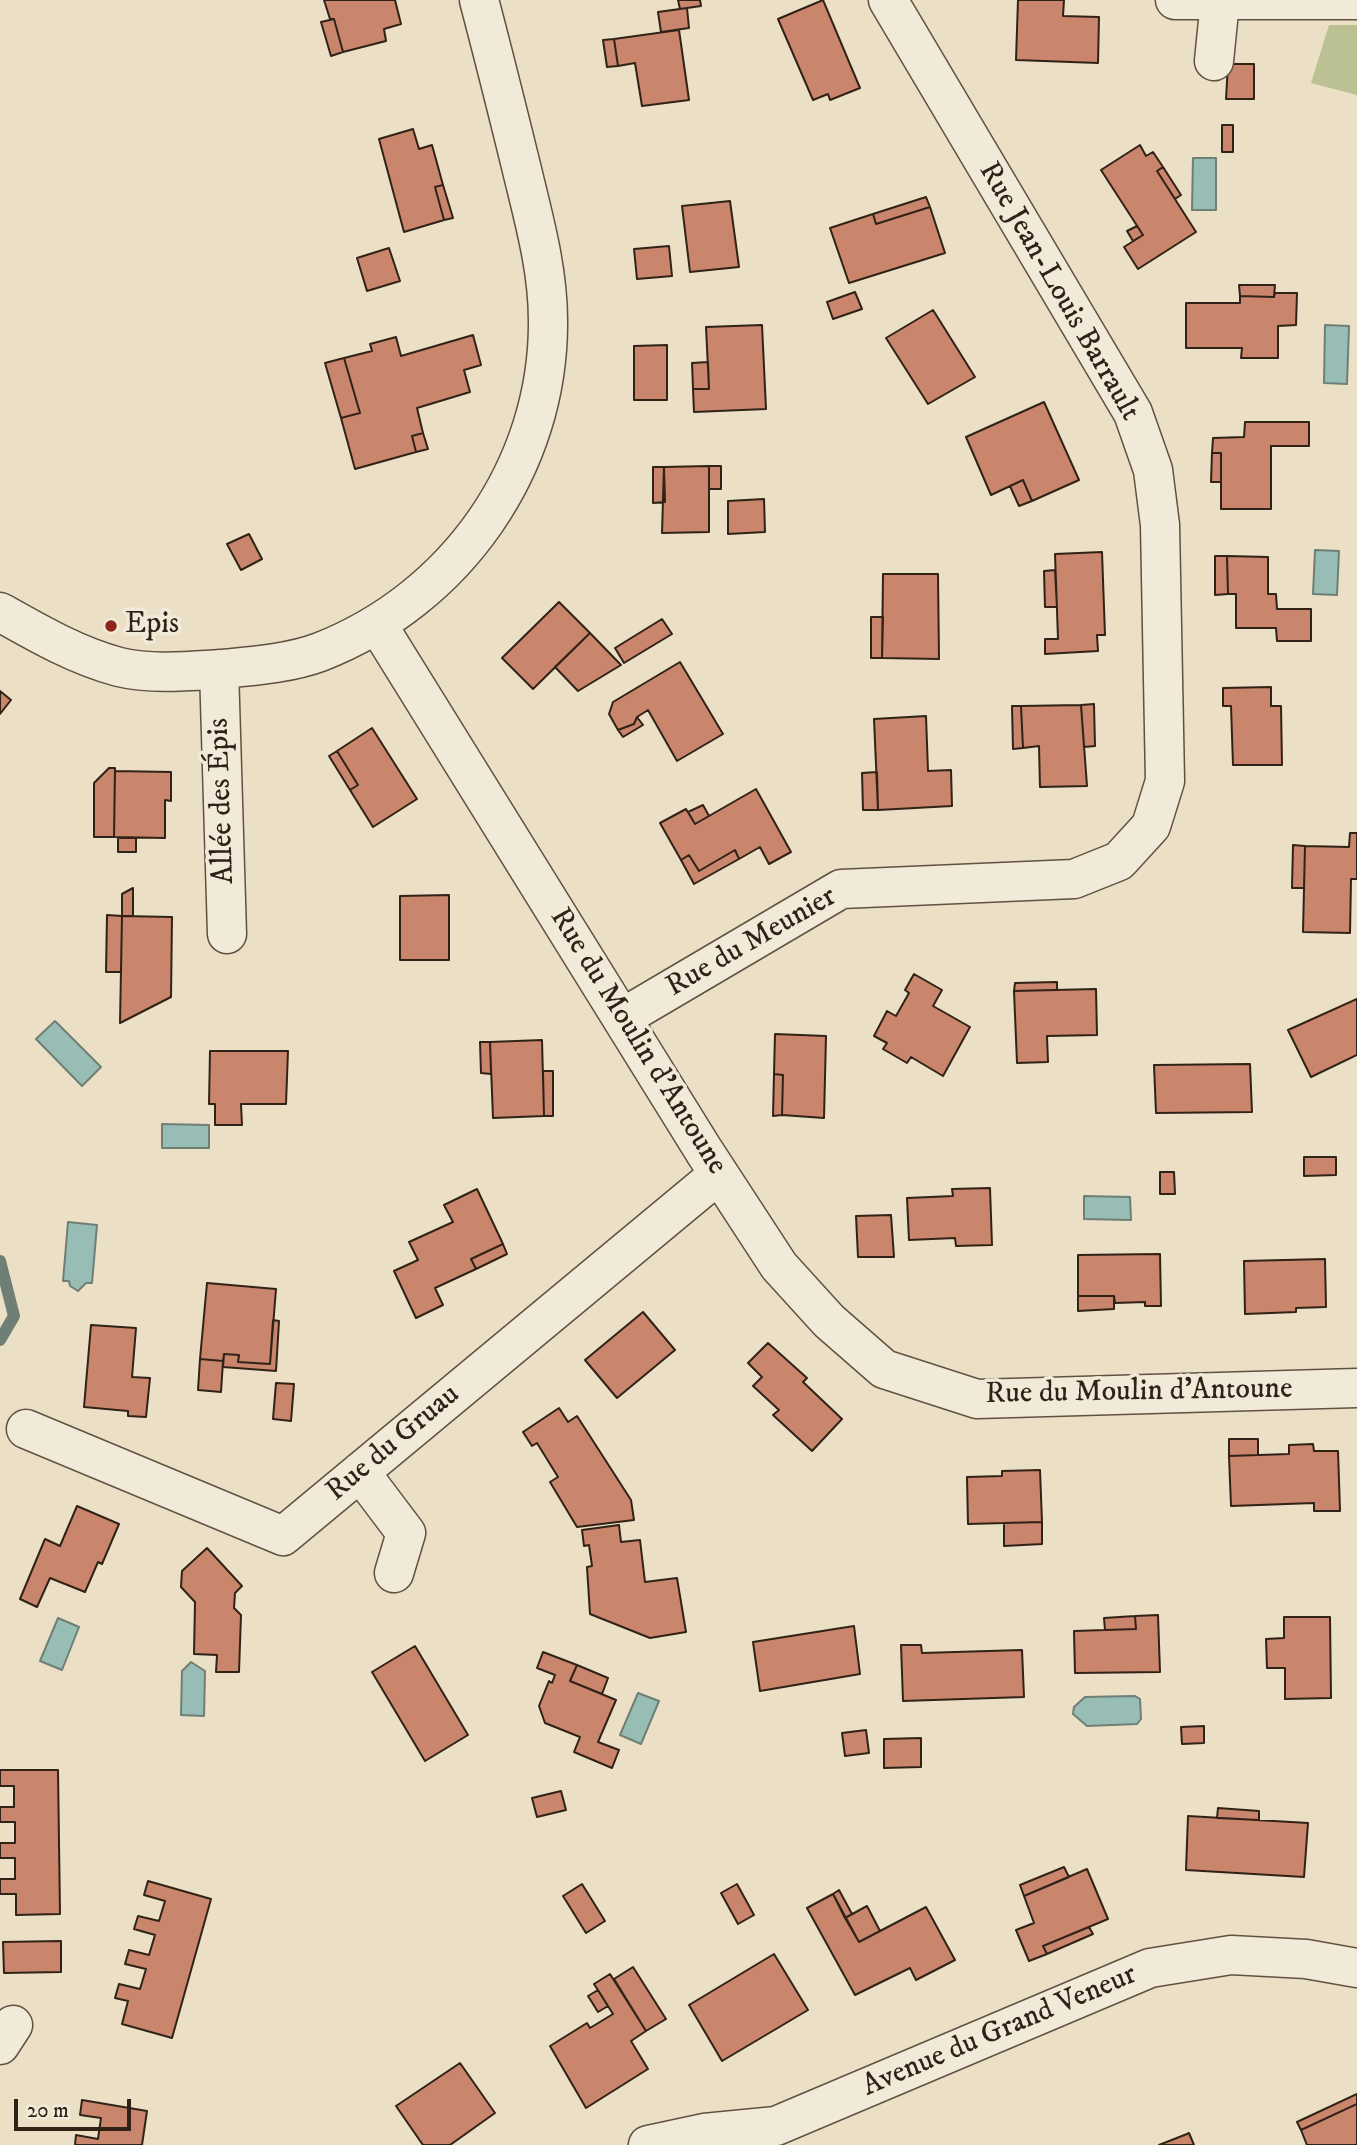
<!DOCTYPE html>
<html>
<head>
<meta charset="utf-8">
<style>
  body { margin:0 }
  #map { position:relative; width:1357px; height:2145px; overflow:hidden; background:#ebdfc5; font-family:"IM FELL DW Pica",serif }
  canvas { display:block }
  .scale { position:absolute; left:14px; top:2099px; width:117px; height:32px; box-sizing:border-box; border:4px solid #312217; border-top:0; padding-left:9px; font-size:21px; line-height:24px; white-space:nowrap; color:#312217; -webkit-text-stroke:5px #f2ead9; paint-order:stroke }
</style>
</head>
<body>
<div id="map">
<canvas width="1357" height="2145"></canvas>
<div class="scale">20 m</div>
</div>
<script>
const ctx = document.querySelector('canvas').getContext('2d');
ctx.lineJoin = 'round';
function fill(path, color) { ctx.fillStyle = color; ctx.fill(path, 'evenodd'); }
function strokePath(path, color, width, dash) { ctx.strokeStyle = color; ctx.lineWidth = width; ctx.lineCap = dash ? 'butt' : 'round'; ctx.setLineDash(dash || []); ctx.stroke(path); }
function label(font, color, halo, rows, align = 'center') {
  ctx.font = font + ' "IM FELL DW Pica",serif'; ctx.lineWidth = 7; ctx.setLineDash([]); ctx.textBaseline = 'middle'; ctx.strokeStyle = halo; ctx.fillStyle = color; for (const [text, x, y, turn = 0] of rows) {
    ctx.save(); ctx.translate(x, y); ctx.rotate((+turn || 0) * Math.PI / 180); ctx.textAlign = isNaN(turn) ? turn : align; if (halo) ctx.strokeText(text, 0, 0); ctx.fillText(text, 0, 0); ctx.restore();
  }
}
const green = new Path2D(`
  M 1329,25 L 1357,25 L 1357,95 L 1311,83 Z`);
const water = new Path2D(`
  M 1193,158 L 1216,158 L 1216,210 L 1192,210 Z
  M 1325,325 L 1349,326 L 1347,384 L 1324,383 Z
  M 1315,550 L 1339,551 L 1337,595 L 1313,594 Z
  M 55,1021 L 101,1067 L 82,1086 L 36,1039 Z
  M 162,1124 L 209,1125 L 209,1148 L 162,1148 Z
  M 1084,1196 L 1130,1197 L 1131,1220 L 1084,1219 Z
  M 68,1222 L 97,1225 L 92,1283 L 86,1283 L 78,1291 L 70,1286 L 69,1281 L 63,1281 Z
  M 58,1618 L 79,1627 L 62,1670 L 40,1661 Z
  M 191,1662 L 205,1671 L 204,1716 L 181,1715 L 182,1671 Z
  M 638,1693 L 659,1701 L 641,1744 L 620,1735 Z
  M 1135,1696 L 1140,1699 L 1141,1719 L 1137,1724 L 1087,1726 L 1073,1714 L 1074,1707 L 1085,1697 Z`);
const stream = new Path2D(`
  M 0,1261 L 14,1316 L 0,1340`);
const building = new Path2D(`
  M 324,0 L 395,0 L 401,24 L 384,29 L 386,41 L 343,52 L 334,19 L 330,19 Z
  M 678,0 L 700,0 L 701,6 L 680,9 Z
  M 823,0 L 860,88 L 830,100 L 828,94 L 813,100 L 778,19 Z
  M 1018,0 L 1064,0 L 1063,16 L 1099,17 L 1098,63 L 1016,60 Z
  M 687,8 L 689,28 L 661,32 L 658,12 Z
  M 334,19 L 343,52 L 331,56 L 321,22 Z
  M 679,30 L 689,100 L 642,106 L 635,63 L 618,66 L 614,39 Z
  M 614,39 L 618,66 L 607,67 L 603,40 Z
  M 1228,64 L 1254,64 L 1254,99 L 1226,99 Z
  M 1222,125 L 1233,125 L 1233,152 L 1222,152 Z
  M 413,129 L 419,149 L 432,145 L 443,185 L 435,187 L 444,220 L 404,232 L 379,139 Z
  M 1140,145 L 1146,156 L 1153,152 L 1163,167 L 1157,171 L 1196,232 L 1138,269 L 1124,247 L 1143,235 L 1101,170 Z
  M 1163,167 L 1181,195 L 1175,199 L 1157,171 Z
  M 443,185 L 453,218 L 444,220 L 435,187 Z
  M 926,197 L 930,207 L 876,224 L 873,214 Z
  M 730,201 L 739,267 L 690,272 L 682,206 Z
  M 930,207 L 945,253 L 849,283 L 830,228 L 873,214 L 876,224 Z
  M 1137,226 L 1143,235 L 1133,241 L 1127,231 Z
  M 669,246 L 672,276 L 637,279 L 634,249 Z
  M 389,248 L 400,281 L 367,291 L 357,258 Z
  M 1239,285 L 1275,285 L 1274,297 L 1240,296 Z
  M 855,292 L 862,309 L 833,319 L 827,302 Z
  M 1275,293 L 1297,293 L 1296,325 L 1278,326 L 1278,358 L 1241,358 L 1242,348 L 1186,348 L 1186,303 L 1240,303 L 1240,296 L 1274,297 Z
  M 933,310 L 975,377 L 928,404 L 886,338 Z
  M 762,325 L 766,409 L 694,412 L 693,389 L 709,389 L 706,327 Z
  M 473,335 L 481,365 L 464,370 L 470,392 L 417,408 L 423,433 L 412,436 L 416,452 L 355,469 L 341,418 L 360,413 L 344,358 L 372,351 L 370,344 L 396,337 L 401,356 Z
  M 667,345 L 667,400 L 634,400 L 634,346 Z
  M 344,358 L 360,413 L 341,418 L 325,363 Z
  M 708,362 L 709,389 L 693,389 L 692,363 Z
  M 1044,402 L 1079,480 L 1032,501 L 1023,480 L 991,495 L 966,437 Z
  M 1245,422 L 1309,422 L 1309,446 L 1271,446 L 1271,509 L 1221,509 L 1221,453 L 1212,453 L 1213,438 L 1244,437 Z
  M 423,433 L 428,449 L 416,452 L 412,436 Z
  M 1212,453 L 1221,453 L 1221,482 L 1211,482 Z
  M 709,466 L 721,466 L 721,489 L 709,489 Z
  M 709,466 L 709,532 L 662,533 L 664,467 Z
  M 653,467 L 664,467 L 665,502 L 653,503 Z
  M 1023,480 L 1032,501 L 1019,506 L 1010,486 Z
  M 764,499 L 765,532 L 728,534 L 728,501 Z
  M 249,534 L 262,559 L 241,570 L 227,544 Z
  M 1102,552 L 1105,635 L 1097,635 L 1098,651 L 1045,654 L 1045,639 L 1058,639 L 1055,554 Z
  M 1215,556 L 1227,556 L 1228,594 L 1215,595 Z
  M 1227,556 L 1268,557 L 1268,594 L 1276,594 L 1277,609 L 1311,609 L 1311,641 L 1277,641 L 1276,628 L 1236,628 L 1236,594 L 1228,594 Z
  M 1055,570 L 1057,607 L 1045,607 L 1044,571 Z
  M 883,574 L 938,574 L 939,659 L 882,658 Z
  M 559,602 L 590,633 L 533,689 L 502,658 Z
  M 871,617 L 883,617 L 882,658 L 871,658 Z
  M 662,619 L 672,634 L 624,663 L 615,648 Z
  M 590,633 L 621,665 L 578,691 L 555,667 Z
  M 680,662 L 723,734 L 677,761 L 648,710 L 637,717 L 634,724 L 618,730 L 609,714 L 613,702 Z
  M 1271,687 L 1271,706 L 1281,706 L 1282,765 L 1233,765 L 1231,706 L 1223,706 L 1223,688 Z
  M 0,691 L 11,700 L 0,714 Z
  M 1094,704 L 1095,746 L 1084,747 L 1081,705 Z
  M 1081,705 L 1087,786 L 1040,787 L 1039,746 L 1023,748 L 1021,706 Z
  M 1012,706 L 1021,706 L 1023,748 L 1013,749 Z
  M 926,716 L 928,771 L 951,770 L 952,806 L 878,810 L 874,719 Z
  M 637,717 L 643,725 L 623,737 L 618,730 L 634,724 Z
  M 372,728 L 417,799 L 373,827 L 350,790 L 358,785 L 337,751 Z
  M 337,751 L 358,785 L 350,790 L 329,756 Z
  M 109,768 L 115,768 L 114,837 L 94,837 L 94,783 Z
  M 115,771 L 171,772 L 171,801 L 165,800 L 165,838 L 114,837 Z
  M 877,772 L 878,810 L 863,810 L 862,773 Z
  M 756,789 L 791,852 L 769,864 L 760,847 L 739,859 L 735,850 L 699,871 L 689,855 L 681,860 L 660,823 L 686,809 L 695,824 Z
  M 703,805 L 709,816 L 695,824 L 688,812 Z
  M 1350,833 L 1357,833 L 1357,879 L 1351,879 L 1350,933 L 1303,932 L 1305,846 L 1349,847 Z
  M 118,838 L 136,838 L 136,852 L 118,852 Z
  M 1293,845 L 1305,846 L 1304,888 L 1292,888 Z
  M 735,850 L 739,859 L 694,884 L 681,860 L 689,855 L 699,871 Z
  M 133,888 L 133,916 L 122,916 L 122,894 Z
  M 449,895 L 449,960 L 400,960 L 400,896 Z
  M 107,915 L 122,916 L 121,972 L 106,972 Z
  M 122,916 L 172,917 L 171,997 L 120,1023 Z
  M 914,974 L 942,990 L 933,1006 L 970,1027 L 943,1076 L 911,1057 L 907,1063 L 883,1049 L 887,1043 L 874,1036 L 887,1011 L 896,1016 L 909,993 L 905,990 Z
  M 1057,982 L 1057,990 L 1014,991 L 1015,983 Z
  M 1096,989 L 1097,1035 L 1047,1036 L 1048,1062 L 1017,1063 L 1014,991 Z
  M 1357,999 L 1357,1055 L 1311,1077 L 1288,1030 Z
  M 775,1034 L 826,1036 L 824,1118 L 782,1115 L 783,1075 L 774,1074 Z
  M 542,1040 L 544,1116 L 493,1118 L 490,1042 Z
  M 480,1042 L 490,1042 L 491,1074 L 481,1073 Z
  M 210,1051 L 288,1051 L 286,1104 L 241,1104 L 242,1125 L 215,1125 L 215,1104 L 209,1104 Z
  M 1250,1064 L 1252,1112 L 1156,1113 L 1154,1065 Z
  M 543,1071 L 553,1071 L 553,1116 L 544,1116 Z
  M 774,1074 L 783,1075 L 782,1115 L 773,1116 Z
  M 1304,1157 L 1336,1157 L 1336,1175 L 1304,1176 Z
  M 1160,1172 L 1174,1172 L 1175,1194 L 1160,1194 Z
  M 990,1188 L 992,1245 L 956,1246 L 955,1238 L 909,1240 L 907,1198 L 953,1196 L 952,1189 Z
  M 477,1189 L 503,1244 L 471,1259 L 476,1269 L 435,1288 L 443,1305 L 416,1318 L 394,1271 L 418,1260 L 409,1242 L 453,1222 L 444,1205 Z
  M 891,1215 L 894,1257 L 858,1257 L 856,1216 Z
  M 503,1244 L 507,1254 L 476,1269 L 471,1259 Z
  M 1160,1254 L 1161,1306 L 1145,1306 L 1145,1302 L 1115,1303 L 1114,1296 L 1078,1296 L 1078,1255 Z
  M 1325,1259 L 1326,1307 L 1296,1308 L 1296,1312 L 1245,1314 L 1244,1261 Z
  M 207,1283 L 276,1289 L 270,1364 L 238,1362 L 239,1355 L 224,1354 L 223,1361 L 200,1359 Z
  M 1078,1296 L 1114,1296 L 1114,1309 L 1078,1311 Z
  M 643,1312 L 675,1350 L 617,1398 L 585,1360 Z
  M 273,1320 L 279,1321 L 276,1371 L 223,1367 L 224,1354 L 239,1355 L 238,1362 L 270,1364 Z
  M 91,1325 L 136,1328 L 132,1377 L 150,1378 L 146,1417 L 128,1416 L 128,1411 L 84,1407 Z
  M 768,1343 L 807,1378 L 803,1382 L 842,1419 L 812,1451 L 773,1415 L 779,1410 L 753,1386 L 762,1377 L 748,1363 Z
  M 200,1359 L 223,1361 L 221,1392 L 198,1390 Z
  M 276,1383 L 294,1384 L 291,1421 L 273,1419 Z
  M 559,1408 L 568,1422 L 577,1416 L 631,1500 L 634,1520 L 577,1527 L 550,1482 L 558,1477 L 537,1443 L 532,1446 L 523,1432 Z
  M 1229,1439 L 1258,1439 L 1258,1455 L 1229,1456 Z
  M 1313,1444 L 1314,1451 L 1338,1451 L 1340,1511 L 1314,1511 L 1314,1503 L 1231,1506 L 1229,1456 L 1289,1454 L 1289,1445 Z
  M 1040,1470 L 1042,1522 L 968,1524 L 967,1477 L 1002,1476 L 1002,1471 Z
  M 77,1506 L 119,1524 L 102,1564 L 98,1562 L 85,1592 L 50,1578 L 37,1607 L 20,1599 L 45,1539 L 60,1546 Z
  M 1042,1522 L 1042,1544 L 1004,1546 L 1004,1523 Z
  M 619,1525 L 621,1542 L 640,1540 L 645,1582 L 677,1578 L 686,1632 L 650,1638 L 590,1614 L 587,1567 L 592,1566 L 589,1545 L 584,1546 L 582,1530 Z
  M 207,1548 L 242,1586 L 235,1593 L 234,1608 L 241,1615 L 239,1672 L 216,1672 L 217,1655 L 194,1654 L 195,1602 L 181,1587 L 182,1571 Z
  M 1158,1615 L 1160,1672 L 1075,1673 L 1074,1631 L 1136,1629 L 1135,1616 Z
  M 1135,1616 L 1136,1629 L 1105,1630 L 1104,1618 Z
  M 1284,1617 L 1330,1617 L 1331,1698 L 1285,1699 L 1285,1668 L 1267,1668 L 1266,1639 L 1284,1638 Z
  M 854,1626 L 860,1674 L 760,1691 L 753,1642 Z
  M 901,1645 L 921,1645 L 922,1653 L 1022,1650 L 1024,1697 L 903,1701 Z
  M 415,1646 L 468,1735 L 425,1761 L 372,1672 Z
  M 543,1652 L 577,1665 L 570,1681 L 616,1700 L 598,1742 L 619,1750 L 612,1768 L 574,1752 L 580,1737 L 545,1723 L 539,1706 L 549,1681 L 552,1683 L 555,1675 L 537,1668 Z
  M 577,1665 L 608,1678 L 602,1694 L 570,1681 Z
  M 1204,1726 L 1204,1743 L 1182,1744 L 1181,1727 Z
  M 866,1730 L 869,1753 L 845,1756 L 842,1733 Z
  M 921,1738 L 921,1767 L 884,1768 L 884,1739 Z
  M 0,1770 L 58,1770 L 60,1914 L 16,1915 L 16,1894 L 0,1894 L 0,1879 L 15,1879 L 15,1858 L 0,1858 L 0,1843 L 15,1843 L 15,1822 L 0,1822 L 0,1807 L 14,1807 L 14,1786 L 0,1786 Z
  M 561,1791 L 566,1810 L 537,1817 L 532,1798 Z
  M 1218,1808 L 1259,1811 L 1259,1820 L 1217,1818 Z
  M 1188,1816 L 1308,1823 L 1304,1877 L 1186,1870 Z
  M 1064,1867 L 1069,1877 L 1024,1896 L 1020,1885 Z
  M 1087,1869 L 1108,1919 L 1043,1946 L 1047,1954 L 1029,1961 L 1016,1930 L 1034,1923 L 1024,1896 Z
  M 148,1881 L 211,1899 L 172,2038 L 122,2024 L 128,2001 L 115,1998 L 119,1984 L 140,1989 L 146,1969 L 125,1964 L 129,1950 L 149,1955 L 155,1935 L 134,1929 L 138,1916 L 159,1921 L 165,1901 L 144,1895 Z
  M 582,1884 L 605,1921 L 586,1933 L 563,1896 Z
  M 737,1884 L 754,1915 L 738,1924 L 721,1893 Z
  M 839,1890 L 852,1914 L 845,1918 L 833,1894 Z
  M 833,1894 L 859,1942 L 926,1907 L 955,1960 L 916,1980 L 910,1968 L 855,1995 L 807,1908 Z
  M 867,1906 L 880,1931 L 859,1942 L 845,1918 Z
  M 1089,1927 L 1093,1934 L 1047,1954 L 1043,1946 Z
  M 61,1941 L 61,1972 L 4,1973 L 3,1942 Z
  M 774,1954 L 808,2010 L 722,2061 L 689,2005 Z
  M 633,1967 L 666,2019 L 646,2031 L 614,1979 Z
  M 610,1974 L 646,2031 L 631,2041 L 648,2069 L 586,2108 L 550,2046 L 587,2023 L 590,2028 L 613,2014 L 594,1984 Z
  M 598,1990 L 608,2006 L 598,2012 L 588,1996 Z
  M 460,2063 L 495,2113 L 450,2145 L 423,2145 L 396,2106 Z
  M 1357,2094 L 1357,2104 L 1301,2130 L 1297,2122 Z
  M 82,2100 L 147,2111 L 142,2145 L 75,2145 L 76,2135 L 98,2139 L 101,2118 L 80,2115 Z
  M 1357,2104 L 1357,2145 L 1307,2145 L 1301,2130 Z
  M 1189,2133 L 1194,2145 L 1159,2145 L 1187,2134 Z`);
const street = new Path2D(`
  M 1175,0 L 1357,0
  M 1214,61 L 1220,1
  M 0,612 C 37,633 77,656 119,667 C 152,675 190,671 223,669 C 254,666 291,663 320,652 C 456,599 549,467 548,321 C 548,269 534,220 522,170 C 508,113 494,57 479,0
  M 377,624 L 704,1151 L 779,1266 L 829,1321 L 884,1369 L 977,1399 L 1357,1388
  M 219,669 L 227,934
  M 622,1018 L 841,889 L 1074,879 L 1119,861 L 1151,826 L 1165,781 L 1160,525 L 1153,470 L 1133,413 L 888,0
  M 26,1429 L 283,1536 L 719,1174
  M 360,1472 L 406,1533 L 394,1573
  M 0,2045 L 13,2025
  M 648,2145 L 704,2133 L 776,2126 L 1150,1968 L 1231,1955 L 1306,1959 L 1357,1968`);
const markers = [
  [111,626,7,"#8f2418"]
];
const streetNames = [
  ["Rue Jean-Louis Barrault",1058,292,60],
  ["Allée des Épis",223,801,-92],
  ["Rue du Meunier",752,943,-30],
  ["Rue du Moulin d'Antoune",637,1042,58],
  ["Rue du Moulin d'Antoune",1139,1393,-1],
  ["Rue du Gruau",394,1444,-40],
  ["Avenue du Grand Veneur",1000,2032,-23]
];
const poiNames = [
  ["Epis",125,626]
];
fill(green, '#bbc192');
fill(water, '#98bdb4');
strokePath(water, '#6f7f75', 2);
strokePath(stream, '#6f7f75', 12);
fill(building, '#ca866c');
strokePath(building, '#312217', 2);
strokePath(street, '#605142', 41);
strokePath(street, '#f2ead9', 38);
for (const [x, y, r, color] of markers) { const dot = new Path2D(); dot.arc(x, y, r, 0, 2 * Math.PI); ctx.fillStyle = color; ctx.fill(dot); strokePath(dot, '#f2ead9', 2.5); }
label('30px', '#312217', '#f2ead9', streetNames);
label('30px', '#312217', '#f2ead9', poiNames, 'left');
</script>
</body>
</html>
